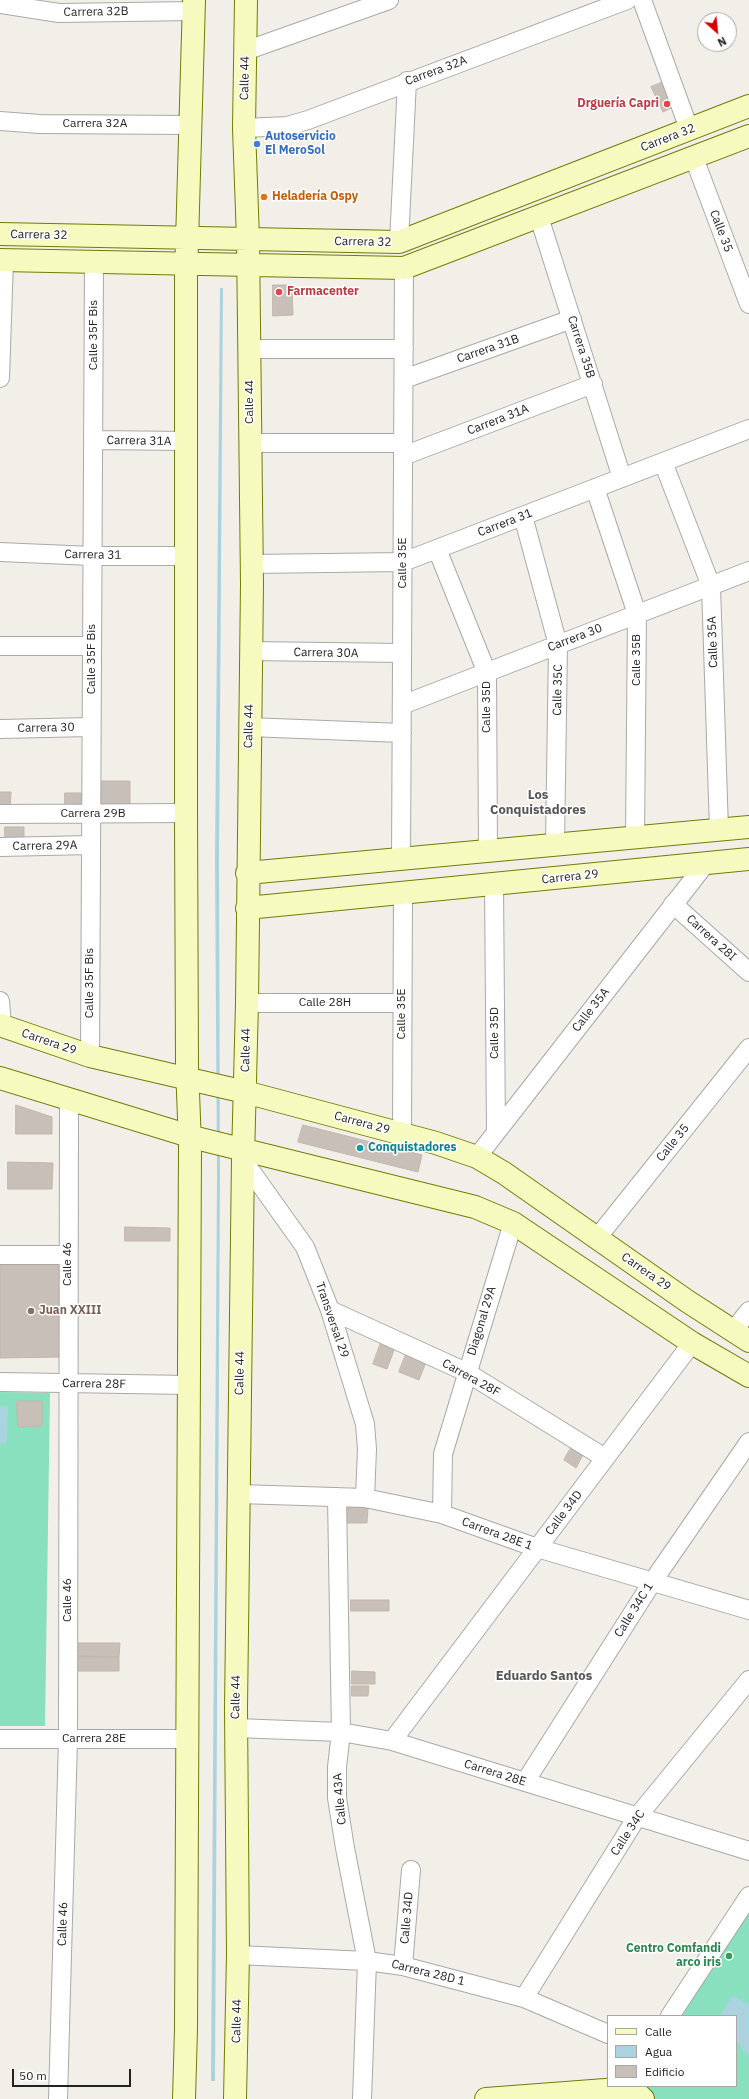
<!DOCTYPE html>
<html>
<head>
<meta charset="utf-8">
<style>
  body { margin:0 }
  #map { position:relative; width:749px; height:2099px; overflow:hidden; background:#f2efe9; font-family:"IBM Plex Sans",sans-serif }
  canvas { display:block }
  .legend { position:absolute; left:607px; top:2015px; width:130px; height:72px; box-sizing:border-box; background:#fff; border:1px solid #a7a7a7; margin:0; padding:5px 7px; list-style:none; font-size:12px; color:#222 }
  .legend li { display:flex; align-items:center; gap:8px; height:20px }
  .legend b { width:20px; border:1px solid #a7a7a7 }
  .north { position:absolute; left:697px; top:12px; width:40px; height:40px; box-sizing:border-box; background:#fff; border:1px solid #a7a7a7; border-radius:50%; rotate:153deg; font-size:11px; font-weight:700; line-height:16px; text-align:center; color:#222 }
  .north::after { content:''; display:block; margin:auto; width:14px; height:18px; background:#d40000; clip-path:polygon(50% 0,100% 100%,50% 72%,0 100%) }
  .scale { position:absolute; left:12px; top:2069px; width:119px; height:18px; box-sizing:border-box; border:2px solid #222; border-top:0; padding-left:5px; font-size:12px; line-height:14px; white-space:nowrap; color:#222; -webkit-text-stroke:3px #fff; paint-order:stroke }
</style>
</head>
<body>
<div id="map">
<canvas width="749" height="2099"></canvas>
<ul class="legend">
<li><b style="height:5px;background:#f7fabf"></b>Calle</li>
<li><b style="height:11px;background:#aad3df"></b>Agua</li>
<li><b style="height:11px;background:#c7bfb8"></b>Edificio</li>
</ul>
<div class="north">N</div>
<div class="scale">50 m</div>
</div>
<script>
const ctx = document.querySelector('canvas').getContext('2d');
ctx.lineJoin = 'round';
function fill(path, color) { ctx.fillStyle = color; ctx.fill(path, 'evenodd'); }
function strokePath(path, color, width, dash) { ctx.strokeStyle = color; ctx.lineWidth = width; ctx.lineCap = dash ? 'butt' : 'round'; ctx.setLineDash(dash || []); ctx.stroke(path); }
function label(font, color, halo, rows, align = 'center') {
  ctx.font = font + ' "IBM Plex Sans",sans-serif'; ctx.lineWidth = 3; ctx.setLineDash([]); ctx.textBaseline = 'middle'; ctx.strokeStyle = halo; ctx.fillStyle = color; for (const [text, x, y, turn = 0] of rows) {
    ctx.save(); ctx.translate(x, y); ctx.rotate((+turn || 0) * Math.PI / 180); ctx.textAlign = isNaN(turn) ? turn : align; if (halo) ctx.strokeText(text, 0, 0); ctx.fillText(text, 0, 0); ctx.restore();
  }
}
const pitch = new Path2D(`
  M 0,1392 L 50,1393 L 45,1726 L 0,1726 Z
  M 749,1896 L 749,2099 L 643,2099 L 633,2086 L 736,2086 L 736,2016 L 670,2016 Z`);
const water = new Path2D(`
  M 220,288 L 223,288 L 219,859 L 220,1176 L 215,2081 L 211,2081 L 217,1176 L 215,859 Z
  M 0,1406 L 8,1406 L 7,1443 L 0,1443 Z
  M 733,1995 L 749,2005 L 749,2056 L 736,2041 L 736,2016 L 719,2016 Z`);
const building = new Path2D(`
  M 663,82 L 675,106 L 663,112 L 651,87 Z
  M 273,285 L 292,285 L 293,315 L 273,316 Z
  M 97,781 L 130,781 L 130,811 L 96,811 Z
  M 0,792 L 11,792 L 10,810 L 0,809 Z
  M 65,793 L 83,793 L 83,810 L 65,811 Z
  M 5,827 L 24,827 L 24,839 L 5,840 Z
  M 16,1105 L 52,1117 L 52,1134 L 16,1134 Z
  M 303,1125 L 422,1155 L 418,1172 L 298,1142 Z
  M 8,1162 L 53,1163 L 52,1189 L 8,1189 Z
  M 125,1227 L 170,1228 L 170,1241 L 125,1241 Z
  M 61,1263 L 62,1357 L 0,1358 L 0,1264 Z
  M 383,1337 L 397,1342 L 387,1369 L 373,1364 Z
  M 408,1349 L 428,1357 L 419,1380 L 399,1372 Z
  M 17,1401 L 42,1401 L 42,1426 L 18,1427 Z
  M 572,1446 L 584,1453 L 576,1468 L 564,1460 Z
  M 347,1506 L 368,1507 L 367,1523 L 346,1523 Z
  M 351,1600 L 389,1600 L 389,1611 L 351,1611 Z
  M 76,1643 L 120,1643 L 119,1657 L 76,1656 Z
  M 76,1656 L 119,1657 L 119,1671 L 76,1671 Z
  M 352,1671 L 375,1672 L 375,1684 L 352,1684 Z
  M 352,1686 L 369,1686 L 368,1696 L 352,1696 Z`);
const street = new Path2D(`
  M 642,0 L 689,129
  M 0,4 L 59,13 L 194,11
  M 245,51 L 389,0
  M 0,121 L 40,124 L 190,125
  M 244,128 L 287,126 L 308,120 L 627,0
  M 694,158 L 749,304
  M 539,217 L 622,478
  M 399,242 L 407,81
  M 250,349 L 404,349
  M 0,378 L 4,260
  M 404,379 L 572,319
  M 93,440 L 186,441
  M 250,443 L 403,443
  M 403,456 L 593,384
  M 663,462 L 711,586 L 719,830
  M 595,488 L 637,614 L 635,838
  M 523,516 L 558,645 L 555,845
  M 437,549 L 487,673 L 488,851
  M 0,552 L 92,556 L 186,556
  M 251,564 L 403,562 L 749,429
  M 0,646 L 92,646
  M 250,651 L 402,653
  M 402,705 L 749,571
  M 249,727 L 402,733
  M 0,729 L 91,727
  M 0,814 L 186,813
  M 0,847 L 91,845
  M 401,859 L 404,268
  M 494,884 L 496,1133
  M 673,904 L 749,972
  M 0,1001 L 2,1025
  M 247,1003 L 402,1003
  M 90,1056 L 94,262
  M 402,1134 L 403,894
  M 477,1157 L 706,863
  M 243,1160 L 305,1247 L 330,1310 L 365,1424 L 367,1449 L 365,1498
  M 597,1238 L 749,1048
  M 0,1255 L 68,1255
  M 330,1310 L 466,1372 L 605,1458
  M 733,1331 L 749,1311
  M 0,1382 L 189,1385
  M 239,1494 L 365,1498 L 442,1514 L 537,1548 L 749,1610
  M 337,1497 L 341,1732 L 337,1767 L 337,1798 L 345,1848 L 367,1961 L 362,2099
  M 442,1514 L 443,1454 L 513,1223
  M 236,1728 L 341,1732 L 392,1741 L 749,1851
  M 0,1739 L 188,1739
  M 392,1741 L 692,1343
  M 525,1782 L 653,1581 L 749,1442
  M 238,1955 L 367,1961 L 403,1966 L 524,1998 L 608,2034
  M 403,1966 L 411,1870
  M 524,1998 L 637,1817 L 749,1680
  M 670,2016 L 749,1896
  M 58,2099 L 68,1739 L 69,1101`);
const secondary = new Path2D(`
  M 0,234 L 399,242 L 749,106
  M 0,260 L 404,268 L 749,136
  M 247,873 L 749,827
  M 247,908 L 749,859
  M 0,1025 L 90,1056 L 245,1092 L 436,1143 L 477,1157 L 504,1173 L 687,1301 L 749,1341
  M 0,1078 L 196,1138 L 475,1207 L 513,1223 L 692,1343 L 749,1376
  M 184,2099 L 186,2029 L 190,1145 L 187,1066 L 186,813 L 186,277 L 194,0
  M 235,2099 L 238,1955 L 236,1708 L 243,1158 L 247,1003 L 252,584 L 248,239 L 244,128 L 246,0
  M 486,2099 L 632,2088 L 643,2099`);
const markers = [
  [667,104,4,"#e0444e"],
  [257,144,4,"#3f7fe0"],
  [264,197,4,"#e8710a"],
  [279,292,4,"#e0444e"],
  [360,1148,4,"#0f9aa8"],
  [31,1311,4,"#8d6e63"],
  [729,1956,4,"#2e9e5b"]
];
const streetNames = [
  ["Carrera 32B",96,12,-1],
  ["Carrera 32A",436,71,-20],
  ["Calle 44",245,78,-89],
  ["Carrera 32A",95,124],
  ["Carrera 32",668,138,-21],
  ["Calle 35",721,231,69],
  ["Carrera 32",39,235,1],
  ["Carrera 32",363,242,1],
  ["Calle 35F Bis",94,335,-90],
  ["Carrera 35B",581,347,72],
  ["Carrera 31B",488,349,-19],
  ["Calle 44",250,402,-90],
  ["Carrera 31A",498,420,-21],
  ["Carrera 31A",139,441,1],
  ["Carrera 31",505,523,-21],
  ["Carrera 31",93,555,1],
  ["Calle 35E",403,563,-90],
  ["Carrera 30",575,638,-21],
  ["Calle 35A",713,642,-92],
  ["Carrera 30A",326,653,1],
  ["Calle 35F Bis",92,659,-90],
  ["Calle 35B",637,660,-90],
  ["Calle 35C",558,690,-89],
  ["Calle 35D",487,707,-90],
  ["Calle 44",249,726,-89],
  ["Carrera 30",46,728,-1],
  ["Carrera 29B",93,814],
  ["Carrera 29A",45,846,-1],
  ["Carrera 29",570,877,-6],
  ["Carrera 28I",711,938,42],
  ["Calle 35F Bis",90,983,-90],
  ["Calle 28H",325,1003],
  ["Calle 35A",591,1010,-52],
  ["Calle 35E",402,1014,-90],
  ["Calle 35D",495,1033,-90],
  ["Carrera 29",49,1042,19],
  ["Calle 44",246,1050,-89],
  ["Carrera 29",362,1123,15],
  ["Calle 35",673,1143,-51],
  ["Calle 46",68,1264,-90],
  ["Carrera 29",646,1272,35],
  ["Transversal 29",332,1320,71],
  ["Diagonal 29A",482,1321,-73],
  ["Calle 44",240,1373,-89],
  ["Carrera 28F",471,1378,29],
  ["Carrera 28F",94,1384,1],
  ["Calle 34D",564,1513,-53],
  ["Carrera 28E 1",497,1534,20],
  ["Calle 46",68,1600,-90],
  ["Calle 34C 1",634,1610,-58],
  ["Calle 44",236,1697,-89],
  ["Carrera 28E",94,1739],
  ["Carrera 28E",495,1773,17],
  ["Calle 43A",340,1799,-95],
  ["Calle 34C",628,1833,-57],
  ["Calle 34D",407,1918,-85],
  ["Calle 46",63,1924,-88],
  ["Carrera 28D 1",428,1973,14],
  ["Calle 44",237,2021,-89]
];
const healthNames = [
  ["Drguería Capri",659,104],
  ["Farmacenter",287,292,"left"]
];
const shopNames = [
  ["Autoservicio",265,137],
  ["El MeroSol",265,151]
];
const foodNames = [
  ["Heladería Ospy",272,197]
];
const cultureNames = [
  ["Conquistadores",368,1148]
];
const educationNames = [
  ["Juan XXIII",39,1311]
];
const leisureNames = [
  ["Centro Comfandi",721,1949],
  ["arco iris",721,1963]
];
const neighbourhoodNames = [
  ["Los",538,795],
  ["Conquistadores",538,810],
  ["Eduardo Santos",544,1676]
];
fill(pitch, '#88e0be');
fill(water, '#aad3df');
fill(building, '#c7bfb8');
strokePath(building, '#c4b6ab', 1);
strokePath(street, '#a9a9a9', 20);
strokePath(secondary, '#707d05', 24);
strokePath(street, '#fff', 18);
strokePath(secondary, '#f7fabf', 22);
for (const [x, y, r, color] of markers) { const dot = new Path2D(); dot.arc(x, y, r, 0, 2 * Math.PI); ctx.fillStyle = color; ctx.fill(dot); strokePath(dot, '#fff', 1.5); }
label('12px', '#222', '#fff', streetNames);
label('bold 12px', '#be3a42', '#fff', healthNames, 'right');
label('bold 12px', '#366cbe', '#fff', shopNames, 'left');
label('bold 12px', '#c56008', '#fff', foodNames, 'left');
label('bold 12px', '#0d838f', '#fff', cultureNames, 'left');
label('bold 12px', '#785e54', '#fff', educationNames, 'left');
label('bold 12px', '#27864d', '#fff', leisureNames, 'right');
label('bold 13px', '#555', '#fff', neighbourhoodNames);
</script>
</body>
</html>
